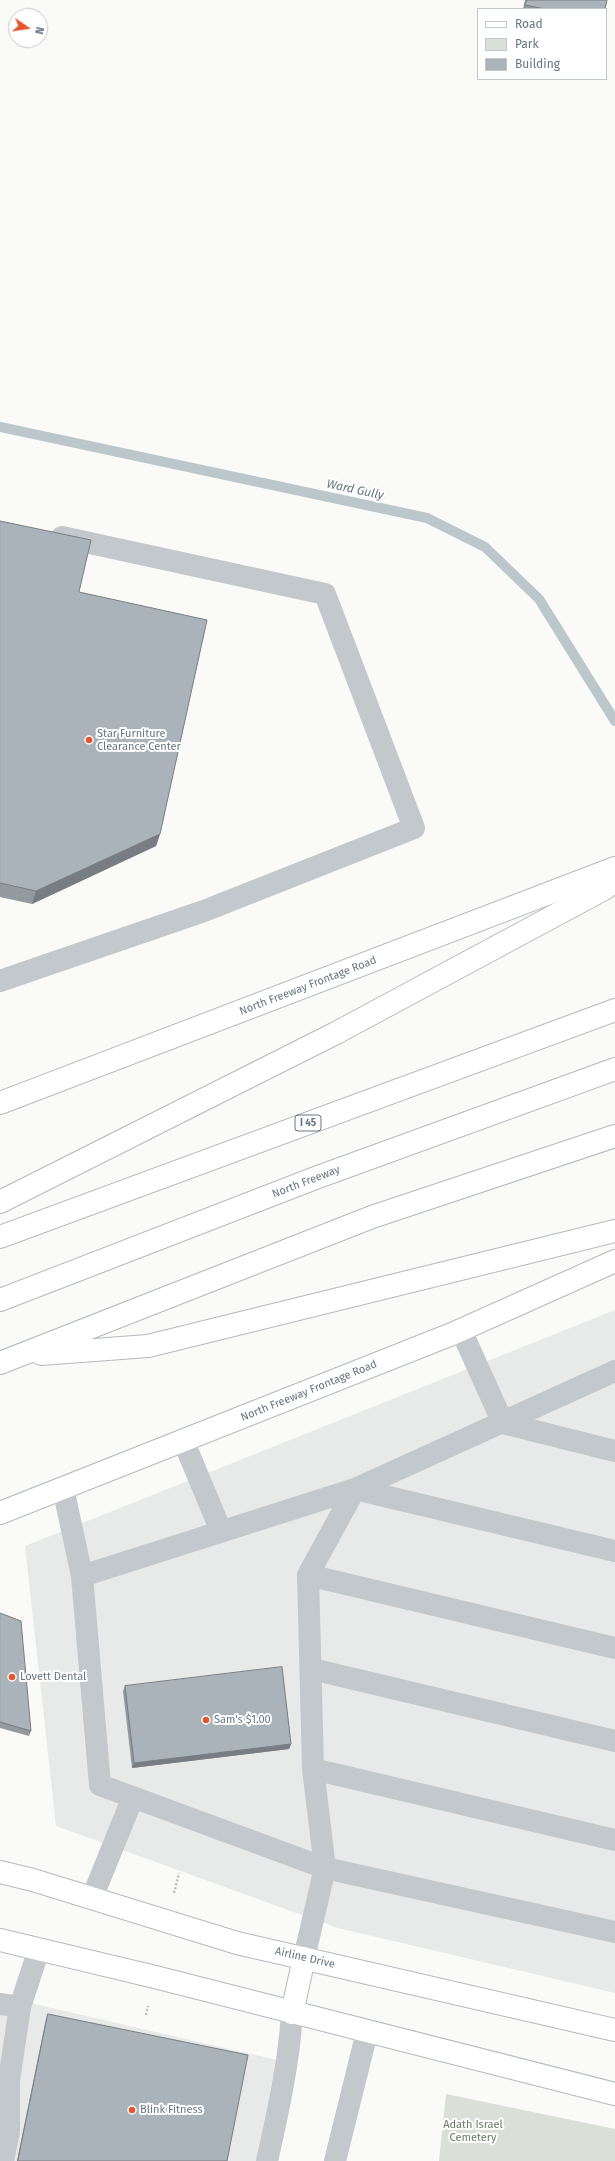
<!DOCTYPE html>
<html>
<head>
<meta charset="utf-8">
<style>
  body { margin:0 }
  #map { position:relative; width:615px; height:2161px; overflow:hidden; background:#fafaf8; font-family:"Fira Sans",sans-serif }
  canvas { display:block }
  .legend { position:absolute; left:477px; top:8px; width:130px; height:72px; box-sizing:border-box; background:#fff; border:1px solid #c1c8cd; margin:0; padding:5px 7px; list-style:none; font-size:12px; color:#657683 }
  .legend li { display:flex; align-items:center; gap:8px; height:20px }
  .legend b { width:20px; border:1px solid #c1c8cd }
  .north { position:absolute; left:8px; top:8px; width:40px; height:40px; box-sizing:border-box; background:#fff; border:1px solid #c1c8cd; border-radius:50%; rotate:103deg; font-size:11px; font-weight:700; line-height:16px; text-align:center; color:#657683 }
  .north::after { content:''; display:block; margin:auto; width:14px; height:18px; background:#e4572e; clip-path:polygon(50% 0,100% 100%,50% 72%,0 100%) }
</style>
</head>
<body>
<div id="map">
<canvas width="615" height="2161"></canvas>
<ul class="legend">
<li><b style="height:5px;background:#fff"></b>Road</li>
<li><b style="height:11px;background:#dadfd7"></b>Park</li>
<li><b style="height:11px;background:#aab3b9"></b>Building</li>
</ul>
<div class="north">N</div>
</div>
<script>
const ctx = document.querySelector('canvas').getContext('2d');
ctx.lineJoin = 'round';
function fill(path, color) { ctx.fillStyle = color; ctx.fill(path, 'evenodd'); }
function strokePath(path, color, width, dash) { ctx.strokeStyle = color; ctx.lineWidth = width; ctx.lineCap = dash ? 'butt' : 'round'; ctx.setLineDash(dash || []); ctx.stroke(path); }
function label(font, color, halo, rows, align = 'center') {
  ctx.font = font + ' "Fira Sans",sans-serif'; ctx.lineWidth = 4; ctx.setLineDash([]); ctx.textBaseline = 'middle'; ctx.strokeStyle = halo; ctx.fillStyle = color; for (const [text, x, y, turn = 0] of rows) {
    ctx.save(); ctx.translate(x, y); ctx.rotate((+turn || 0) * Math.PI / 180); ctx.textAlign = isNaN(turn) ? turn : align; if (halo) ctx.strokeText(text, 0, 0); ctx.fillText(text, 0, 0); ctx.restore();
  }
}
const built = new Path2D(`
  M 615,1310 L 615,1993 L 338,1928 L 56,1826 L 25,1546 Z
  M 0,1996 L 281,2061 L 259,2161 L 0,2161 Z`);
const green = new Path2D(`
  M 446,2094 L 615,2129 L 615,2161 L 439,2161 Z`);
const stream = new Path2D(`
  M 0,427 L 427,518 L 485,547 L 539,599 L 615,721`);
const path = new Path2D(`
  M 174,1893 L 179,1873
  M 146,2015 L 148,2006`);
const minor = new Path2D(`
  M 0,981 L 204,911 L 414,828 L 325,594 L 62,537
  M 461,1330 L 503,1423 L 615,1451
  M 183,1440 L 221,1531
  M 63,1488 L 82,1576 L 100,1785 L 325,1868 L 615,1932
  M 355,1489 L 615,1551
  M 308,1575 L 615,1648
  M 82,1576 L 355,1489 L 615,1371
  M 312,1669 L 615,1741
  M 313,1769 L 615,1840
  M 92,1898 L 133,1797
  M 304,1958 L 325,1868 L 313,1769 L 308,1575 L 355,1489
  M 0,2004 L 20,2007 L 39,1949
  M 3,2161 L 9,2131 L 9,2080 L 20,2007
  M 267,2161 C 278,2112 289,2063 292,2013
  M 335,2161 L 367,2032`);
const major = new Path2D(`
  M 0,1103 L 615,868
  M 0,1513 L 452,1334 L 615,1261
  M 0,1872 L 33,1880 L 237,1943 L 615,2030
  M 0,1940 L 155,1977 L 615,2094
  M 292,2013 L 304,1958`);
const highway = new Path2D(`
  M 0,1202 L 336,1033 L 604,889 L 615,881
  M 0,1237 L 615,1010
  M 0,1300 L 318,1177 L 615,1069
  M 41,1354 L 148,1346 L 615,1231
  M 0,1363 L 372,1217 L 615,1136`);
const wall = new Path2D(`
  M 525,0 L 607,0 L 605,9 L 523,9 Z
  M 0,521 L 79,592 L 160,834 L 156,846 L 32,904 L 0,897 Z
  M 0,1613 L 31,1731 L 29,1736 L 0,1728 Z
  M 125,1686 L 291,1744 L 289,1749 L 132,1768 L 123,1691 Z
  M 48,2014 L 227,2161 L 17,2161 L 46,2019 Z`);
const shadedWall = new Path2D(`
  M 160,834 L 156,846 L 32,904 L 36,891 Z
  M 291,1744 L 289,1749 L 132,1768 L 134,1763 Z`);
const building = new Path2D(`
  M 527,0 L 607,0 L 605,9 L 545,9 L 525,5 Z
  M 0,521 L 91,540 L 79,592 L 207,620 L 160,834 L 36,891 L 0,883 Z
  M 0,1613 L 21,1621 L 31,1731 L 0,1722 Z
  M 282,1667 L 291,1744 L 134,1763 L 125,1686 Z
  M 48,2014 L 248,2055 L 227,2161 L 18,2161 Z`);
const markers = [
  [89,740,4,"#e4572e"],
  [12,1677,4,"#e4572e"],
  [206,1720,4,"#e4572e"],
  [132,2110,4,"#e4572e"]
];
const shields = [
  [308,1123,26]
];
const shieldNames = [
  ["I 45",308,1123]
];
const poiNames = [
  ["Star Furniture",97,734],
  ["Clearance Center",97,747],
  ["Lovett Dental",20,1677],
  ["Sam's $1.00",214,1720],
  ["Blink Fitness",140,2110]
];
const streetNames = [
  ["North Freeway Frontage Road",308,986,-21],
  ["North Freeway",306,1182,-21],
  ["North Freeway Frontage Road",309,1391,-22],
  ["Airline Drive",305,1958,13]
];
const parkNames = [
  ["Adath Israel",473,2125],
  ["Cemetery",473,2138]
];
const waterNames = [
  ["Ward Gully",355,490,12]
];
fill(built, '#e8e9e9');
fill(green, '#dadfd7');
strokePath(stream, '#bbc7cb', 10);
strokePath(major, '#b5babe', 24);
strokePath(highway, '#b4b9bd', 24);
strokePath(path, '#bbbfc2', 2.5, [2, 2]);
strokePath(minor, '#c3c8cc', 22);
strokePath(major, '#fff', 22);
strokePath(highway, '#fff', 22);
fill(wall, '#929a9f');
fill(shadedWall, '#777d82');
fill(building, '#aab3b9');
strokePath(building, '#777d82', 1);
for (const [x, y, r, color] of markers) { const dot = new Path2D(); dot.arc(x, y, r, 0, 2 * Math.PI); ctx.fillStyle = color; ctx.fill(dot); strokePath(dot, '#fff', 1.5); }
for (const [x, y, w] of shields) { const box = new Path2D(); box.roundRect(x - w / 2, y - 8, w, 16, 3); ctx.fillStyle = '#fff'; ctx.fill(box); strokePath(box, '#657683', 1); }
label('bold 10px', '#657683', null, shieldNames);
label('11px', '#657683', '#fff', poiNames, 'left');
label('11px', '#657683', '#fff', streetNames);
label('11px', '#687a64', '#fff', parkNames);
label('italic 12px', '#60757c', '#fff', waterNames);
</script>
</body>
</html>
